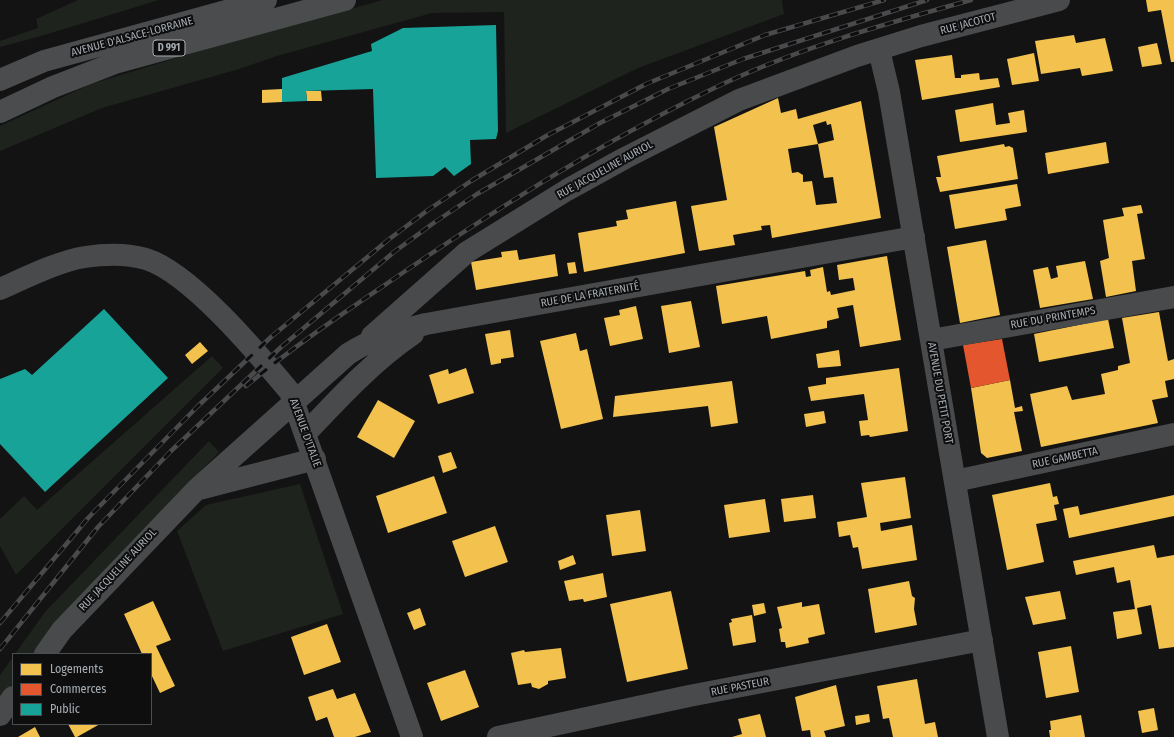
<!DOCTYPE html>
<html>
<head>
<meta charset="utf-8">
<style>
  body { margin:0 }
  #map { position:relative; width:1174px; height:737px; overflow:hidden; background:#131313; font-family:"Fira Sans Condensed",sans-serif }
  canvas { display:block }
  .legend { position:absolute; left:12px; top:653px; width:140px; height:72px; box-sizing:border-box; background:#0e0e0f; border:1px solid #4b4e51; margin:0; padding:5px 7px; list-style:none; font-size:12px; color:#a6adb3 }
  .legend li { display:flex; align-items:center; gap:8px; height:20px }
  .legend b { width:20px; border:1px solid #4b4e51 }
</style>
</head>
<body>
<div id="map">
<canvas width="1174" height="737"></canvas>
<ul class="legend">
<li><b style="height:11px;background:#f2c14e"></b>Logements</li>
<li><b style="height:11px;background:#e4572e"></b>Commerces</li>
<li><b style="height:11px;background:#17a398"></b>Public</li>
</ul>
</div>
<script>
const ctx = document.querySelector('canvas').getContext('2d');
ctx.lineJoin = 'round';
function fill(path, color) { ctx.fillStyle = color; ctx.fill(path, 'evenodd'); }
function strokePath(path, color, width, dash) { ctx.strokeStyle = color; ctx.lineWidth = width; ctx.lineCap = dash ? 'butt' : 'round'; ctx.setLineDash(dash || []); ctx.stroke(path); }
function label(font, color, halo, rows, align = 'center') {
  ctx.font = font + ' "Fira Sans Condensed",sans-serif'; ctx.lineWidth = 4; ctx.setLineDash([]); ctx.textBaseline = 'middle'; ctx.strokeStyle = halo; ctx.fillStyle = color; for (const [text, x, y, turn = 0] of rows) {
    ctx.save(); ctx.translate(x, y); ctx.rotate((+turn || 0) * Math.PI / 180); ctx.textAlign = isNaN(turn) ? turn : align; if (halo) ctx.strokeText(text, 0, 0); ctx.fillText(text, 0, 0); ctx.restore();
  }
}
const green = new Path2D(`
  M 78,0 L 159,0 L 41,36 L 0,47 L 0,41 L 38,28 L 36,19 Z
  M 383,0 L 782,0 L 784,14 L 638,68 L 506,133 L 504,12 L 432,13 L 277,56 L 239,69 L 102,108 L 0,151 L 0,126 L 91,84 L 216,46 Z
  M 212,356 L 223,368 L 16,575 L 0,546 L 0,519 L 24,496 L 37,510 Z
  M 209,441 L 219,452 L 58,624 L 36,654 L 15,654 L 45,612 Z
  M 300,484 L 343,614 L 223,651 L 177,531 L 206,505 Z
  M 13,657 L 13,686 L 0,704 L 0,675 Z`);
const homes = new Path2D(`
  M 1146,0 L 1174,0 L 1174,62 L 1171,62 L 1161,10 L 1148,12 Z
  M 1074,35 L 1076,43 L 1105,38 L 1113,71 L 1082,76 L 1080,68 L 1041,74 L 1035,41 Z
  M 1157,43 L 1162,64 L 1142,67 L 1138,47 Z
  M 1034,53 L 1039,81 L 1012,85 L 1007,59 Z
  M 952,55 L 955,78 L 961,78 L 961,75 L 979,73 L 980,80 L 998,78 L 1000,87 L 922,100 L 915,60 Z
  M 282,89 L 282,102 L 262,103 L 262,90 Z
  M 306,91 L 321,91 L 322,101 L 307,101 Z
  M 778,98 L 781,113 L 796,109 L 798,119 L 861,101 L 881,218 L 772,238 L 770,225 L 761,226 L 762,230 L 733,235 L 735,245 L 699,251 L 691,206 L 727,200 L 714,127 ZM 826,121 L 827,125 L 831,124 L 834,140 L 818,144 L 824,178 L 833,177 L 837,203 L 816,205 L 812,181 L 803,182 L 803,175 L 798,172 L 792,173 L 788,149 L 818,144 L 813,125 Z
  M 993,103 L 996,125 L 1010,123 L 1008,113 L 1024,110 L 1027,132 L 960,142 L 955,110 Z
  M 1106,142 L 1109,163 L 1048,174 L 1045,153 Z
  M 1004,144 L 1005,147 L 1009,146 L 1013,148 L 1018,179 L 940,192 L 936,177 L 941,177 L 937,156 Z
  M 1017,184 L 1021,206 L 1005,209 L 1007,220 L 955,229 L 949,195 Z
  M 676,201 L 685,253 L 584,272 L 578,233 L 617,226 L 616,221 L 628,219 L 626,210 Z
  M 1141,205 L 1143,213 L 1137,214 L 1145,259 L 1132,261 L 1136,291 L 1106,297 L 1100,261 L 1109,258 L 1103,220 L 1124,216 L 1122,208 Z
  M 986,240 L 1000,315 L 960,323 L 947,247 Z
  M 517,250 L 519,260 L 555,254 L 558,276 L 476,290 L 471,262 L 502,257 L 501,252 Z
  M 887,256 L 901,340 L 860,347 L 853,305 L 837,308 L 839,318 L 827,321 L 827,328 L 771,339 L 767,316 L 722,324 L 716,286 L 805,271 L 806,277 L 811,276 L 810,270 L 823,267 L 827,292 L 830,291 L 831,295 L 855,290 L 853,278 L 839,280 L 837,265 Z
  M 1085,261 L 1093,299 L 1040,308 L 1033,270 L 1048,267 L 1051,279 L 1058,277 L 1056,266 Z
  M 575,262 L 577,273 L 569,274 L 567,263 Z
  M 691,301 L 700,347 L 669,353 L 661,306 Z
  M 636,306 L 643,339 L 610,346 L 604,318 L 620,315 L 619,310 Z
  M 1159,312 L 1168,361 L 1174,359 L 1174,379 L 1165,381 L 1168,397 L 1152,400 L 1158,423 L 1041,447 L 1030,394 L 1067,386 L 1072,400 L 1105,394 L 1101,374 L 1118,370 L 1118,366 L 1130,363 L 1122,318 Z
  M 1108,319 L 1114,348 L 1039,362 L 1034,334 Z
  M 510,330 L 514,357 L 501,359 L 501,363 L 491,365 L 485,334 Z
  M 576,333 L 580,351 L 587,349 L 603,419 L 561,429 L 540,341 Z
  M 200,342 L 208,351 L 192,364 L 185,355 Z
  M 839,350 L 841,366 L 818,368 L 816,354 Z
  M 466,368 L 474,393 L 438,404 L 429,375 L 448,369 L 449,374 Z
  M 899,368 L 908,431 L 870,437 L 869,435 L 861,436 L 859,421 L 868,420 L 864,394 L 811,401 L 808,387 L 826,384 L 826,378 Z
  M 1010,380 L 1015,408 L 1022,406 L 1023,411 L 1014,412 L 1022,451 L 987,458 L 981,453 L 971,388 Z
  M 732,381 L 738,423 L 711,427 L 708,406 L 613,417 L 615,396 Z
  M 378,400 L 415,421 L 394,458 L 357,437 Z
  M 824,411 L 826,423 L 806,427 L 804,414 Z
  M 451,452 L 457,468 L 443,473 L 438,456 Z
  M 434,476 L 447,513 L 388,533 L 376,496 Z
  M 905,477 L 911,518 L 880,523 L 881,531 L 912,525 L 917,560 L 862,569 L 858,547 L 853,548 L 850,535 L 839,537 L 837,522 L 867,517 L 861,483 Z
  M 1050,483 L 1053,497 L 1057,496 L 1059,504 L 1054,505 L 1057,520 L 1036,524 L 1044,562 L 1007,570 L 992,495 Z
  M 813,495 L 816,518 L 784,522 L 781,499 Z
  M 1174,495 L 1174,516 L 1069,538 L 1063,509 L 1078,506 L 1080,515 Z
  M 765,499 L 770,532 L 729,538 L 724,505 Z
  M 640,510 L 646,551 L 612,556 L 606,515 Z
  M 495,526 L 508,562 L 465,577 L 452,541 Z
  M 1154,545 L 1157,558 L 1174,555 L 1174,647 L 1159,649 L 1151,605 L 1137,608 L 1142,634 L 1117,639 L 1113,612 L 1135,609 L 1130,580 L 1117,583 L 1114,567 L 1076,575 L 1073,561 Z
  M 573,555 L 576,564 L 560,570 L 558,561 Z
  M 603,573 L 607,597 L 584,602 L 583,599 L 569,601 L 564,581 Z
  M 909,581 L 912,596 L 915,598 L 914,609 L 917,625 L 875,633 L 868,589 Z
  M 671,591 L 688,669 L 627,682 L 610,604 Z
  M 1060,591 L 1066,619 L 1033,625 L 1025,597 Z
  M 153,601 L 171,640 L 156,646 L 175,686 L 160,693 L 151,674 L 151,654 L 142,654 L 124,614 Z
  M 802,602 L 802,607 L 819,604 L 825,634 L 808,638 L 809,643 L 786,648 L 785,642 L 781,642 L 779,629 L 782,628 L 777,607 Z
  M 764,603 L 766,613 L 754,616 L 752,605 Z
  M 420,608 L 426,625 L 414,630 L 407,613 Z
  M 752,615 L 756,642 L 733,646 L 729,623 L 732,622 L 731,619 Z
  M 327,624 L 341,662 L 304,675 L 291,637 Z
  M 1071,646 L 1079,692 L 1046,698 L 1038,652 Z
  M 561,648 L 566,678 L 548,681 L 548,684 L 539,689 L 532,687 L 531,683 L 518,685 L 511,653 L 524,650 L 525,652 Z
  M 465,670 L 479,707 L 441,721 L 427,683 Z
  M 917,679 L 925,724 L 935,722 L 938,737 L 893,737 L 889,718 L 883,719 L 877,686 Z
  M 836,685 L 845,726 L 824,731 L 826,737 L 811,737 L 810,730 L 802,731 L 795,697 Z
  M 333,689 L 337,699 L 355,693 L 371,732 L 355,737 L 334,737 L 327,717 L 316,721 L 308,697 Z
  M 1154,708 L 1158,730 L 1142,733 L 1138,711 Z
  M 760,714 L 766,737 L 732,737 L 742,734 L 738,719 Z
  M 869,714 L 870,722 L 856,725 L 855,716 Z
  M 1081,715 L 1085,737 L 1050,737 L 1049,730 L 1051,730 L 1050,721 Z
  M 68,724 L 100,724 L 77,737 L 75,737 Z
  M 35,727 L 40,737 L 18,737 Z`);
const shops = new Path2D(`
  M 1002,339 L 1010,380 L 971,388 L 963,345 Z`);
const public = new Path2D(`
  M 496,25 L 498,131 L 496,139 L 470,140 L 471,164 L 454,176 L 445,167 L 433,176 L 376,178 L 373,89 L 306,91 L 307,101 L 282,102 L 282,78 L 372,51 L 371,44 L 403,28 Z
  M 104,309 L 168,378 L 45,492 L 0,444 L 0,379 L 25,369 L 32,375 Z`);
const minor = new Path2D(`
  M 879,50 L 889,92 L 998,737
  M 0,289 C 25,278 59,261 85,257 C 105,254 126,253 146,259 C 191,273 259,355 290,392 L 412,737
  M 372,336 L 467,252 L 567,190 L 625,158 L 739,100 L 857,56 L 921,36 L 1059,0
  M 931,340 L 1174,297
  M 305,434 C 339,398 372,362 413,334
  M 955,481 L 1174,434
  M 199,489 L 315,459
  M 45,654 L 62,630 L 196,490 L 348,354 C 372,338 399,331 426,324 L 914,237
  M 0,715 L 13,697
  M 498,737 L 689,696 L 982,640`);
const primary = new Path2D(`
  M 0,80 L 44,61 L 266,0
  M 0,112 L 53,87 L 115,63 L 345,0`);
const rail = new Path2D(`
  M 246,386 C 295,345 348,310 401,274 C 505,203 612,136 727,82 C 805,46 889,23 971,0
  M 0,623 L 89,517 L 198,406 L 271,337 L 388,240 L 428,210 L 471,181 L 546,136 L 646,84 L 765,35 L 884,0
  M 0,649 L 98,527 L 171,451 L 280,348 L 394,252 L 435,222 L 477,194 L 541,157 L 600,123 L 668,89 L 743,59 L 927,0`);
const shields = [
  [169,48,32]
];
const shieldNames = [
  ["D 991",169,48]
];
const streetNames = [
  ["RUE JACOTOT",968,24,-15],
  ["AVENUE D'ALSACE-LORRAINE",132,37,-15],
  ["RUE JACQUELINE AURIOL",605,170,-29],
  ["RUE DE LA FRATERNITÉ",590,295,-10],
  ["RUE DU PRINTEMPS",1053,318,-10],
  ["AVENUE DU PETIT PORT",940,393,80],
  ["AVENUE D'ITALIE",305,433,70],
  ["RUE GAMBETTA",1065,458,-12],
  ["RUE JACQUELINE AURIOL",118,570,-47],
  ["RUE PASTEUR",740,687,-11]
];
fill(green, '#1e231d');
fill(homes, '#f2c14e');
fill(shops, '#e4572e');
fill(public, '#17a398');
strokePath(minor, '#484a4c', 22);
strokePath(primary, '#4a4c4d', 22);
strokePath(rail, '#494a4c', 4.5);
strokePath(rail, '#0e0e0f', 3, [9]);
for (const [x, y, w] of shields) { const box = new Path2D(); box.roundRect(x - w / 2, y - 8, w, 16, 3); ctx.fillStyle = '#0e0e0f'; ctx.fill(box); strokePath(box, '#a6adb3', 1); }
label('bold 10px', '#a6adb3', null, shieldNames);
label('11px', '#a6adb3', '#0e0e0f', streetNames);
</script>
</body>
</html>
